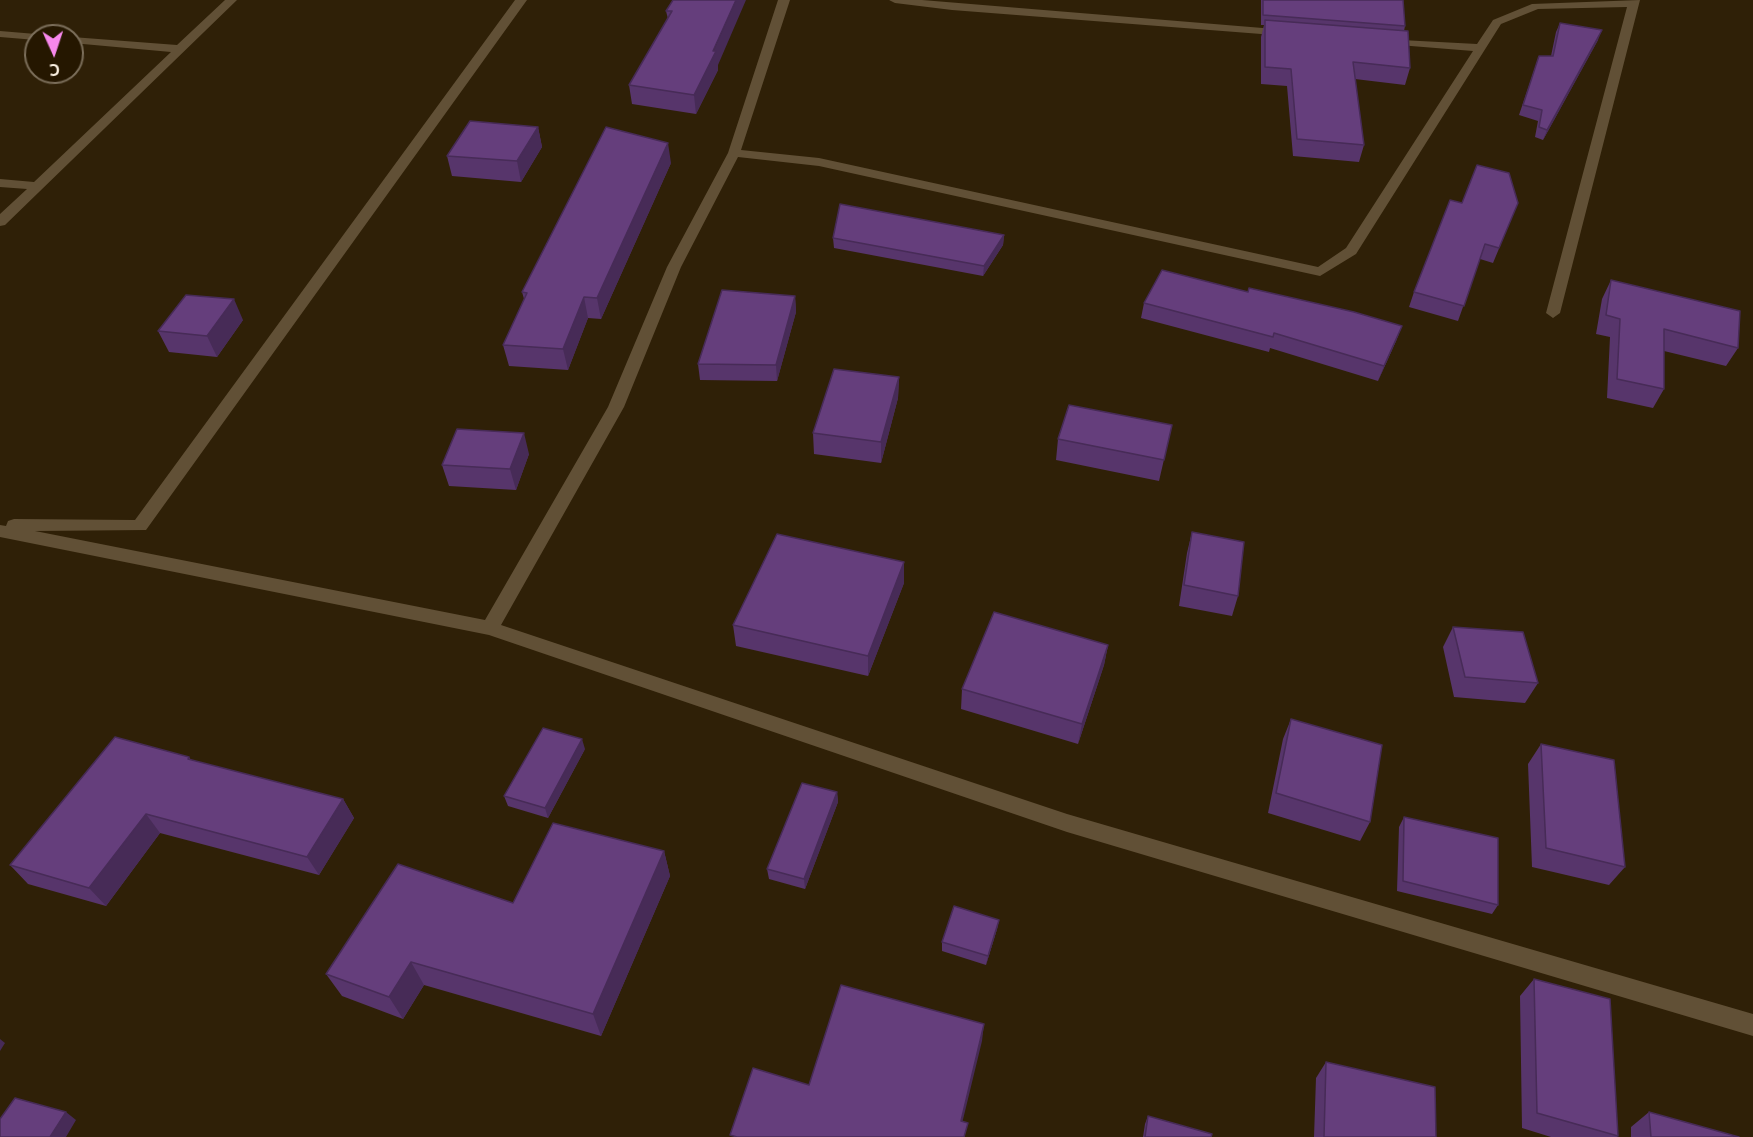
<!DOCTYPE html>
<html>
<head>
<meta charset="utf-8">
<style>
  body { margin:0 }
  #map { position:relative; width:1753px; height:1137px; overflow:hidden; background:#2f2007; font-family:Ubuntu,sans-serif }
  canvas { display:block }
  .north { position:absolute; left:24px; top:24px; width:60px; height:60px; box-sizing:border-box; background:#251700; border:2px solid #7b6e5a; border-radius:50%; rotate:177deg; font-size:16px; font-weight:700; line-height:24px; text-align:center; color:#fbf1e2 }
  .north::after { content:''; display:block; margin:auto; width:21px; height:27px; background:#f788ec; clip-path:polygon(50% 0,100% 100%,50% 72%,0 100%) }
</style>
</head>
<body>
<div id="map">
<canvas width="1753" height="1137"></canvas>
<div class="north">С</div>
</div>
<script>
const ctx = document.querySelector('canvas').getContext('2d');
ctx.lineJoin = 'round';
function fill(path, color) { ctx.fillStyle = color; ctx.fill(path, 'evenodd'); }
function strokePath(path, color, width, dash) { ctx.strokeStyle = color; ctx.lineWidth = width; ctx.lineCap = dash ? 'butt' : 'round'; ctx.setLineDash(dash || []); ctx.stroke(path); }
const minor = new Path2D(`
  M 225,0 L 237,0 L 5,225 L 0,226 L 0,214 L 27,189 L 0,187 L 0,179 L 34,182 L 171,52 L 72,43 L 72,37 L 177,45 Z
  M 515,0 L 527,0 L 146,530 L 35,531 L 485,620 L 608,407 L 667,267 L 728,153 L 778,0 L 790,0 L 741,150 L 819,158 L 1318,267 L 1346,248 L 1473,51 L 1386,44 L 1380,41 L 1382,39 L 1477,44 L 1493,20 L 1532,4 L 1640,0 L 1560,313 L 1553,318 L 1546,313 L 1627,7 L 1538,9 L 1501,24 L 1356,254 L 1320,276 L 819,166 L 738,157 L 681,267 L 624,407 L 501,625 L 1067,814 L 1753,1014 L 1753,1036 L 1067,832 L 489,635 L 0,537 L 0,525 L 6,526 L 8,521 L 14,519 L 135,520 Z
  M 889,0 L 922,0 L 1287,30 L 1293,33 L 1287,36 L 952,10 L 895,3 Z
  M 0,31 L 36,34 L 41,36 L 36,36 L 36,40 L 0,37 Z`);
const wall = new Path2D(`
  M 673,0 L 718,65 L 718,70 L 696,114 L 632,104 L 629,85 L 668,19 L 666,11 Z
  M 1261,0 L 1403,0 L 1405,26 L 1404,31 L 1410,68 L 1405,85 L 1355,79 L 1364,145 L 1359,162 L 1293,156 L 1287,86 L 1261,84 L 1261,37 L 1264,25 L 1261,25 Z
  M 1560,23 L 1598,40 L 1543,140 L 1535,137 L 1538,121 L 1519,115 L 1539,56 L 1551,56 L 1556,32 Z
  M 538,127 L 542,147 L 521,182 L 452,176 L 447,156 Z
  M 671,163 L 601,319 L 588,318 L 568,370 L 509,366 L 503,345 L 524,299 L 522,292 Z
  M 1462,203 L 1518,203 L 1493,263 L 1480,259 L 1458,321 L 1409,307 L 1414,292 Z
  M 1004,235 L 1003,245 L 983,276 L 834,248 L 833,238 Z
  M 1611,280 L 1738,348 L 1726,366 L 1664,351 L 1664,389 L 1653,408 L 1607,398 L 1610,337 L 1596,334 L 1602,299 Z
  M 1248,292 L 1402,326 L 1396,341 L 1378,381 L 1270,348 L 1269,352 L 1141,318 L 1144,303 Z
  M 795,296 L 796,312 L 777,381 L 700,380 L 698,364 Z
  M 243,320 L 217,357 L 169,352 L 158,331 Z
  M 899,377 L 898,398 L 881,463 L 814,454 L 813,433 Z
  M 1172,425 L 1159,481 L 1056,460 L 1058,439 Z
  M 529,454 L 516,490 L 449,486 L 442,465 Z
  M 1192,532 L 1238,596 L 1232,616 L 1179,606 L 1187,553 Z
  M 904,562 L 904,583 L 868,676 L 736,646 L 733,625 Z
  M 1453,627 L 1538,683 L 1525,703 L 1454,697 L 1443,647 Z
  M 1108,645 L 1104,665 L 1078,744 L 961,709 L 962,689 Z
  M 1291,719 L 1370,822 L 1360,841 L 1268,813 L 1283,739 Z
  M 1541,744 L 1625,867 L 1609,885 L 1532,867 L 1528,764 Z
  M 585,749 L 548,818 L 508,806 L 504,796 Z
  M 189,757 L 191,760 L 343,799 L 354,818 L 319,875 L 160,833 L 106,906 L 28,884 L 10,865 Z
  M 837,792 L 838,802 L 805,889 L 769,879 L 767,869 Z
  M 1404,817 L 1498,905 L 1492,914 L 1397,891 L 1399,827 Z
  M 664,851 L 670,876 L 601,1036 L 424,985 L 403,1019 L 342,996 L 326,974 L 513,903 Z
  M 999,920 L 997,929 L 986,965 L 942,951 L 942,942 Z
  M 1534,979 L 1618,1136 L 1617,1137 L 1551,1137 L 1522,1128 L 1520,996 Z
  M 1326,1062 L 1436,1137 L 1314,1137 L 1316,1078 Z
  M 1649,1112 L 1739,1137 L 1631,1137 L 1631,1127 Z
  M 1148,1116 L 1211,1137 L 1143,1137 L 1145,1124 Z`);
const shadedWall = new Path2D(`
  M 736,0 L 746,0 L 718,65 L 718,70 L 696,114 L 694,95 Z
  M 1602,30 L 1598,40 L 1543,140 L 1547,130 Z
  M 538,127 L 542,147 L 521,182 L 517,161 Z
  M 668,143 L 671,163 L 601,319 L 597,298 Z
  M 1004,235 L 1003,245 L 983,276 L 984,266 Z
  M 795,296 L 796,312 L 777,381 L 776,365 Z
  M 584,297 L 588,318 L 568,370 L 563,349 Z
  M 234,299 L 243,320 L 217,357 L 207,336 Z
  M 1402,326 L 1396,341 L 1378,381 L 1384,366 Z
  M 899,377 L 898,398 L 881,463 L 881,442 Z
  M 524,433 L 529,454 L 516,490 L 510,469 Z
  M 904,562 L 904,583 L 868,676 L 868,656 Z
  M 1108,645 L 1104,665 L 1078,744 L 1082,724 Z
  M 582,739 L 585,749 L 548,818 L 545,808 Z
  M 837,792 L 838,802 L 805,889 L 804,879 Z
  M 343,799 L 354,818 L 319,875 L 307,857 Z
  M 146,814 L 160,833 L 106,906 L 89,888 Z
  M 664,851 L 670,876 L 601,1036 L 593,1014 Z
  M 999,920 L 997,929 L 986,965 L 988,956 Z
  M 411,962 L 424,985 L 403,1019 L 389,997 Z
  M 984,1024 L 982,1041 L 959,1136 L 961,1121 Z
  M 0,1039 L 5,1043 L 0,1051 Z
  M 66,1112 L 76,1120 L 66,1137 L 50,1137 Z`);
const building = new Path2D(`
  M 673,0 L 736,0 L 713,51 L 716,51 L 694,95 L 629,85 L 672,11 L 666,11 Z
  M 1263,0 L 1403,0 L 1405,26 L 1263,15 Z
  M 1265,20 L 1408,31 L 1410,68 L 1353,62 L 1364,145 L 1297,139 L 1291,69 L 1265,67 Z
  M 1560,23 L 1602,30 L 1547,130 L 1539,127 L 1542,110 L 1523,105 L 1539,56 L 1553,56 Z
  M 470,121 L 538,127 L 517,161 L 447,156 Z
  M 606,127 L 668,143 L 597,298 L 584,297 L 563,349 L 503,345 L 527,293 L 522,292 Z
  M 1477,165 L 1509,173 L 1518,203 L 1499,248 L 1485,244 L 1464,306 L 1414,292 L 1450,200 L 1462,203 Z
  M 840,204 L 1004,235 L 984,266 L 833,238 Z
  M 1162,270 L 1248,292 L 1249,288 L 1354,312 L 1402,326 L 1384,366 L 1274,333 L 1273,337 L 1144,303 Z
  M 1611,280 L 1740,311 L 1738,348 L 1664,329 L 1664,389 L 1617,379 L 1620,319 L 1606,315 Z
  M 722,290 L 795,296 L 776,365 L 698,364 Z
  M 186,295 L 234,299 L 207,336 L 158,331 Z
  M 834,369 L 899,377 L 881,442 L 813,433 Z
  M 1069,405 L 1172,425 L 1164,460 L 1058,439 Z
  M 457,429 L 524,433 L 510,469 L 442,465 Z
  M 1192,532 L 1244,542 L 1238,596 L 1184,585 Z
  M 777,534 L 904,562 L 868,656 L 733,625 Z
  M 994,612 L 1108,645 L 1082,724 L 962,689 Z
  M 1453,627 L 1523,632 L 1538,683 L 1465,677 Z
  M 1291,719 L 1382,745 L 1370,822 L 1276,793 Z
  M 543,728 L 582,739 L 545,808 L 504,796 Z
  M 115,737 L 189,757 L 188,759 L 343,799 L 307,857 L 146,814 L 89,888 L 10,865 Z
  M 1541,744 L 1614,760 L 1625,867 L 1546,848 Z
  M 802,783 L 837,792 L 804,879 L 767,869 Z
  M 1404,817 L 1498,838 L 1498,905 L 1403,881 Z
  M 553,823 L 664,851 L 593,1014 L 411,962 L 389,997 L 326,974 L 398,864 L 513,903 Z
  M 954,906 L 999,920 L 988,956 L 942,942 Z
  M 1534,979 L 1610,999 L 1618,1136 L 1537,1113 Z
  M 841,985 L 984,1024 L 961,1121 L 968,1123 L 964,1137 L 737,1137 L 730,1135 L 753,1068 L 809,1085 Z
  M 1326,1062 L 1435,1087 L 1436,1137 L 1324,1137 Z
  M 15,1098 L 66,1112 L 50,1137 L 0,1137 L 0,1119 Z
  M 1649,1112 L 1739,1137 L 1651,1137 Z
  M 1148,1116 L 1212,1134 L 1211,1137 L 1145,1137 Z`);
fill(minor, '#615036');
fill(wall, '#57356b');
fill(shadedWall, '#472b57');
fill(building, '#653e7c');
strokePath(building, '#472b57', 1.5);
</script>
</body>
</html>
